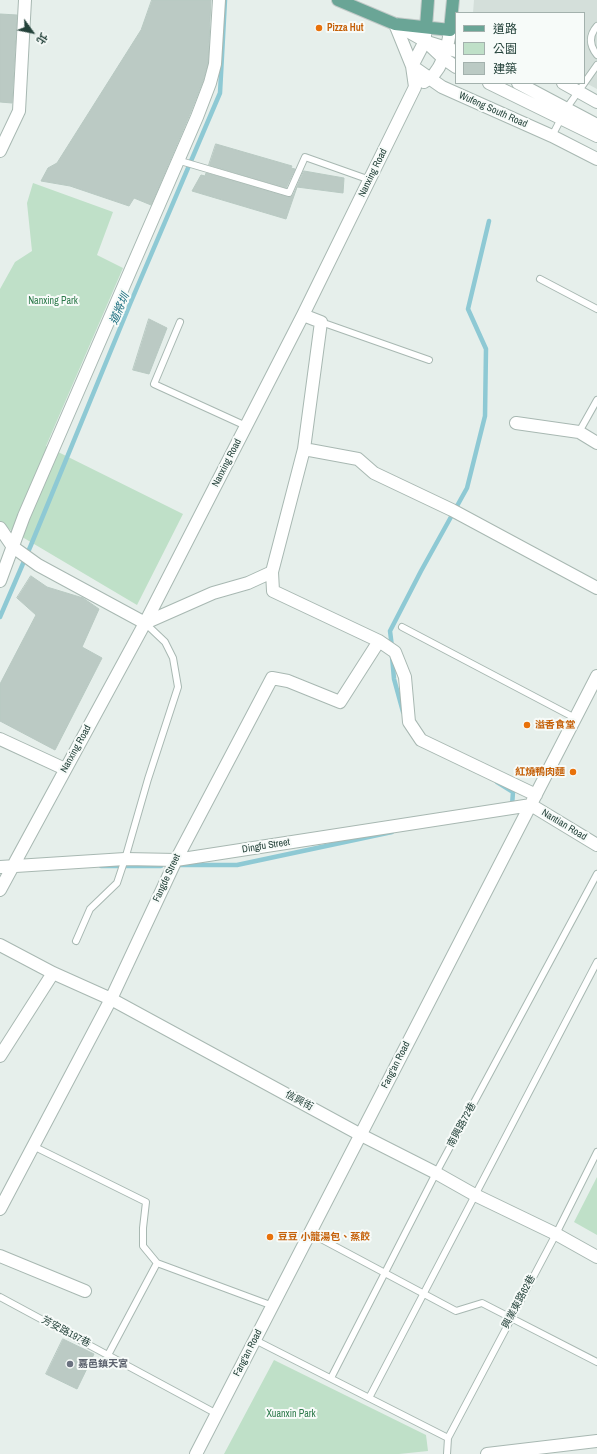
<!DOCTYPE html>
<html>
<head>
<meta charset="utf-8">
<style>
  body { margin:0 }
  #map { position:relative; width:597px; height:1454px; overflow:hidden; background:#e6efeb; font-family:"Archivo Narrow","Noto Sans TC",sans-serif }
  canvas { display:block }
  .legend { position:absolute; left:455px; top:12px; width:130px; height:72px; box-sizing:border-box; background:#f7fbf9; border:1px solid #a3b1ad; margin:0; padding:5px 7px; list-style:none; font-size:12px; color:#24423a }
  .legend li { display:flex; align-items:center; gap:8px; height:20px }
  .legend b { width:20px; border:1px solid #a3b1ad }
  .north { position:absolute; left:12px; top:12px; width:40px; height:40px; -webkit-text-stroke:3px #f7fbf9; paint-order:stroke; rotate:123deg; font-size:11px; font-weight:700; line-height:16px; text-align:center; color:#24423a }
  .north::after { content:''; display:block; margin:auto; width:14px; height:18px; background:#24423a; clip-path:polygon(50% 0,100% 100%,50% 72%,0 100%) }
</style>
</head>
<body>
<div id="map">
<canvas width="597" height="1454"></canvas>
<ul class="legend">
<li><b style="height:5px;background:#6aa596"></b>道路</li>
<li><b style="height:11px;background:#bfe0c8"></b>公園</li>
<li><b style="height:11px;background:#bbcac4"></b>建築</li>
</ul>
<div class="north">北</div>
</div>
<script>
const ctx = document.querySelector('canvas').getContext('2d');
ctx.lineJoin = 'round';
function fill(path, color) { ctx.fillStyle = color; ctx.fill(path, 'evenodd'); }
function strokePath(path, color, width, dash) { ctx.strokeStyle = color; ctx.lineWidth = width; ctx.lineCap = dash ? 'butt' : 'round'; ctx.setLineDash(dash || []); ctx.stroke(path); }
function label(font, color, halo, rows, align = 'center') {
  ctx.font = font + ' "Archivo Narrow","Noto Sans TC",sans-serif'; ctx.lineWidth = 4; ctx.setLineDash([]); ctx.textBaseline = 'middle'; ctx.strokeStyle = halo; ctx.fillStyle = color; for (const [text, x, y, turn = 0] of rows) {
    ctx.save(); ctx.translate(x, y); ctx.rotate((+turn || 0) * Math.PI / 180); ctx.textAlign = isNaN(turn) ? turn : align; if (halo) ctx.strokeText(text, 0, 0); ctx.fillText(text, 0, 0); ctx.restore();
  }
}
const built = new Path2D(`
  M 474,0 L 597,0 L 597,89 L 584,82 L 584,13 L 473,13 Z`);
const green = new Path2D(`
  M 33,183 L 113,212 L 97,255 L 123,268 L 46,446 L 183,514 L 137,605 L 7,528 L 0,526 L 0,289 L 15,262 L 32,251 L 27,203 Z
  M 597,1177 L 597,1235 L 574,1222 Z
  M 274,1360 L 426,1435 L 428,1451 L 399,1454 L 224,1454 Z`);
const stream = new Path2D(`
  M 0,617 L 31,545 L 130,304 L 220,93 L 225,0
  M 392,647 L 390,631 L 421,571 L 467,488 L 485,416 L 486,349 L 468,309 L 489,221
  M 392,656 L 394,679 L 403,712
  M 497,782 L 513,792 L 512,806 L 511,807
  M 177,865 L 237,865 L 392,832
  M 101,866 L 161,866`);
const building = new Path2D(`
  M 152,0 L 211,0 L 208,63 L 203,81 L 190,114 L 151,205 L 134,198 L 129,206 L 70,186 L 41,181 L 48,168 L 57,163 L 141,30 Z
  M 0,14 L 17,15 L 12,103 L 0,102 Z
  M 216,144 L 292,166 L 291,168 L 295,169 L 286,188 L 209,165 Z
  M 304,171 L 344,178 L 343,193 L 297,187 L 286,219 L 192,191 L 201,175 L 205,176 L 206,173 L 290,197 L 293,195 Z
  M 149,319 L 167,328 L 149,374 L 133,370 Z
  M 31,576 L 47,587 L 83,598 L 99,609 L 82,647 L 102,658 L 55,750 L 0,721 L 0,684 L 36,615 L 17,598 Z
  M 63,1339 L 94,1354 L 77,1389 L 46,1374 Z`);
const service = new Path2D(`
  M 597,26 C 589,35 589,45 597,55
  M 552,136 L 566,109 L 597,65
  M 177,160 L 289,193 L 305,157 L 370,180
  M 540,279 L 597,309
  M 180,322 L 154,384 L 246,426
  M 321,322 L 429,360
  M 579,432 L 597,400
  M 402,627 L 575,718
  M 76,941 L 90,909 L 117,883 L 125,859 L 148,779 L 178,687 L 173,658 L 165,642 L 145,623
  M 33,1146 L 146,1202 L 143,1228 L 143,1246 L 157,1263 L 273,1306
  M 310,1233 L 456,1311 L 482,1303 L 597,1362
  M 0,1297 L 217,1414
  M 255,1340 L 448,1438
  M 108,1355 L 157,1263
  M 331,1378 L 436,1173 L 597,874
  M 369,1398 L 597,962
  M 447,1454 L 448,1438 L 556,1234 L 597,1152`);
const minor = new Path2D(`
  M 395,24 L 412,66 L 442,87 L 552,136 L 597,159
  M 424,82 C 441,74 448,48 450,30 L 456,32
  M 563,83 L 597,102
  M 0,151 L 19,111 L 25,0
  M 516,423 L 579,432 L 597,443
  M 304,449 L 358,459 L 374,473 L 452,510 L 597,588
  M 0,528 L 13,547 L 38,565 L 145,623 L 213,593 L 248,583 L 272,572 L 273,591 L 379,641 L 395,652 L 405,677 L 409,722 L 421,740 L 536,795
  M 272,572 L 304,449 L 321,322 L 303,315
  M 0,581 L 24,516 L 197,117 L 210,83 L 215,64 L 219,0
  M 0,739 L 65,769
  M 0,867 L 125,859 L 176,860 L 531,805 L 597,845
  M 0,890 L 145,623 L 303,315 L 415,87 L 412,66 L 425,41 L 425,32
  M 0,945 L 53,973 L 111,999 L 361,1135 L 436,1173 L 475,1195 L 556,1234 L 597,1257
  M 0,1056 L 53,973
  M 0,1209 L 111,999 L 176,860 L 272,678 L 288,681 L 340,702 L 379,641
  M 0,1256 L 85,1291
  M 196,1454 L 597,676
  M 487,1454 L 597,1441`);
const tertiary = new Path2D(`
  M 395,24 L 425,41 L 443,58 L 456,67
  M 427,42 L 456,51
  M 489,83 L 597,136
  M 518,83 L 597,125`);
const primary = new Path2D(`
  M 338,0 L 395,24 L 450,30 L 453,0
  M 426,27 L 428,0`);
const markers = [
  [319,28,4,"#e8710a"],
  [527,725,4,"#e8710a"],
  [573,772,4,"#e8710a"],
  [270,1237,4,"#e8710a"],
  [70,1364,4,"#6b7280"]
];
const foodNames = [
  ["Pizza Hut",327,28],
  ["溢香食堂",535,725],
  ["紅燒鴨肉麵",565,772,"right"],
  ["豆豆 小籠湯包、蒸餃",278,1237]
];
const streetNames = [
  ["Wufeng South Road",493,110,24],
  ["Nanxing Road",373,173,-64],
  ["Nanxing Road",227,463,-63],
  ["Nanxing Road",76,749,-61],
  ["Nantian Road",564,825,31],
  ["Dingfu Street",266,846,-9],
  ["Fangde Street",167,878,-65],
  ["Fang'an Road",396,1065,-63],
  ["信興街",299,1101,28],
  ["南興路72巷",462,1125,-62],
  ["興業東路62巷",519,1302,-62],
  ["芳安路197巷",66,1332,28],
  ["Fang'an Road",248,1353,-63]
];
const parkNames = [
  ["Nanxing Park",53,301],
  ["Xuanxin Park",291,1414]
];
const worshipNames = [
  ["嘉邑鎮天宮",78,1364]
];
const waterNames = [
  ["道將圳",120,309,-67]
];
fill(built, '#d4dfda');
fill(green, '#bfe0c8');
strokePath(stream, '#8ec9d4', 4.5);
fill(building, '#bbcac4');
strokePath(building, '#b8c9c2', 1);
strokePath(service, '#a8b8b2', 8);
strokePath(minor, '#a8b8b2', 14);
strokePath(tertiary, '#a8b8b2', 14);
strokePath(primary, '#c2cac8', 14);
strokePath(service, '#fff', 6);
strokePath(minor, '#fff', 12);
strokePath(tertiary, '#fff', 12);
strokePath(primary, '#6aa596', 12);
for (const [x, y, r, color] of markers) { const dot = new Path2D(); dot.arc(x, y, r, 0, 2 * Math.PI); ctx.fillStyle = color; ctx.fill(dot); strokePath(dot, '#f7fbf9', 1.5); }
label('bold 10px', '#c56008', '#f7fbf9', foodNames, 'left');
label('10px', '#24423a', '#f7fbf9', streetNames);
label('10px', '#2d7a4b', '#f7fbf9', parkNames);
label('bold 10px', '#5b616d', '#f7fbf9', worshipNames, 'left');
label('italic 11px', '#1c6f80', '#f7fbf9', waterNames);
</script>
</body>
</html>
